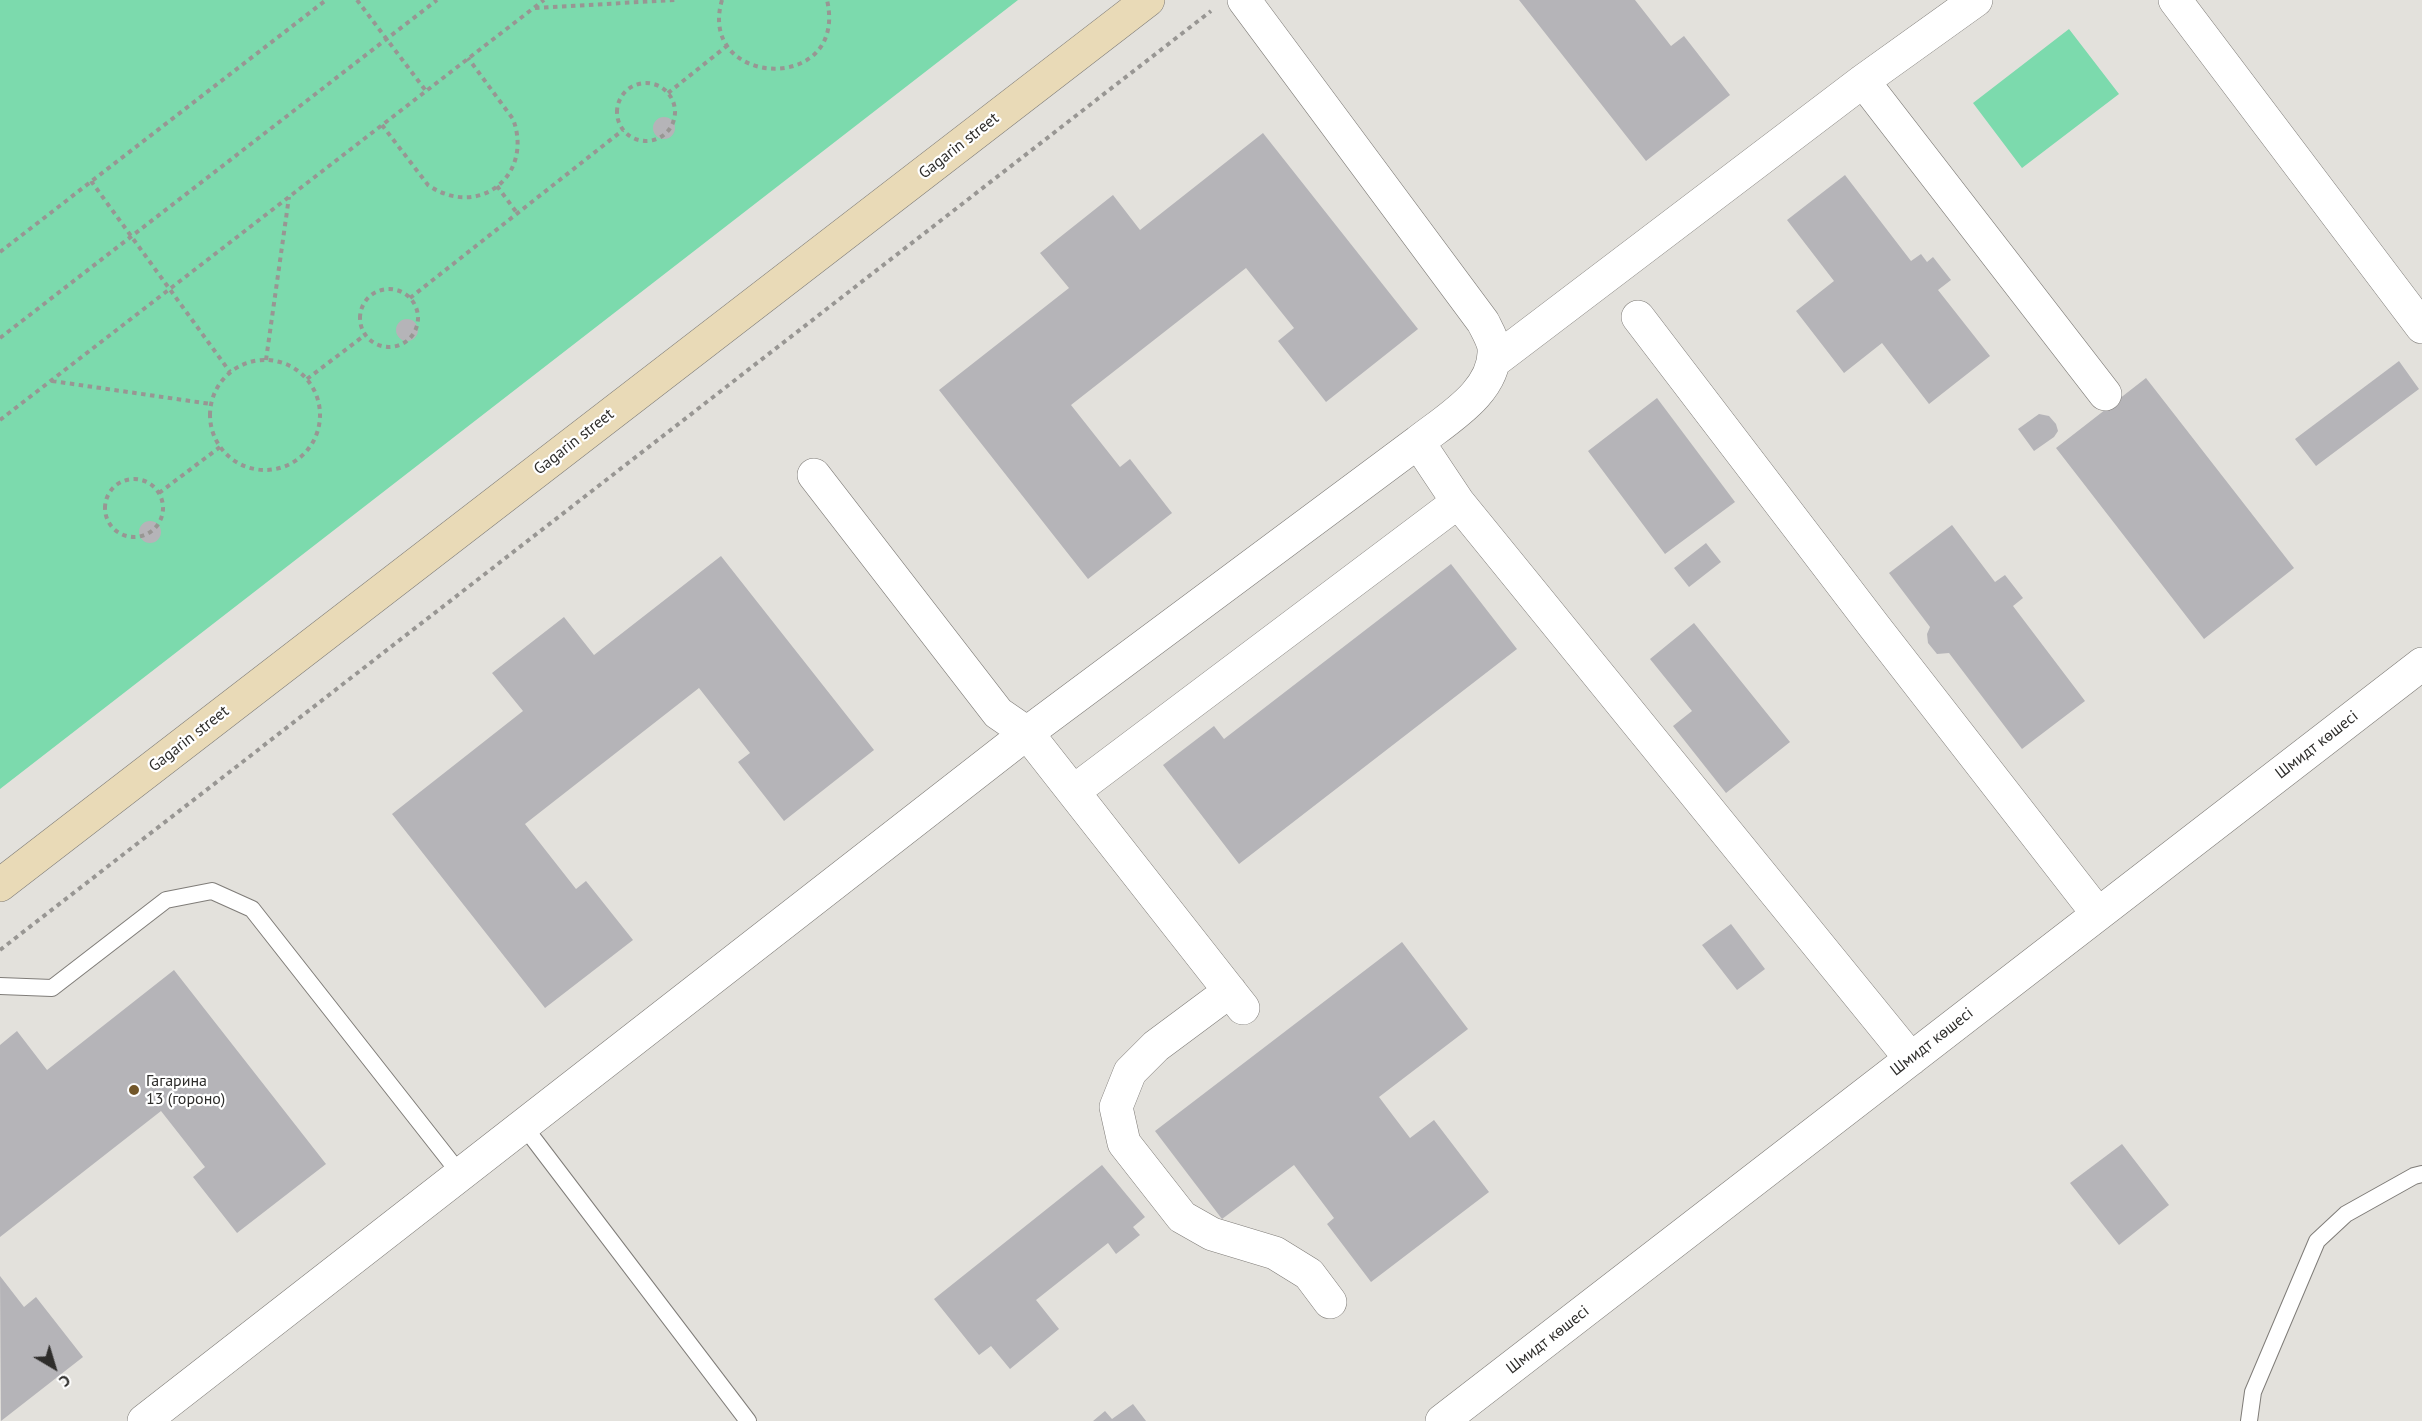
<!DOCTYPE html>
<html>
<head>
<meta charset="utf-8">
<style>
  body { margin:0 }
  #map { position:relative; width:2422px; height:1421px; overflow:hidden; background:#e3e1dc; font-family:"PT Sans",sans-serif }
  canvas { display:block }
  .north { position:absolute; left:24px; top:1337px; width:60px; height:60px; -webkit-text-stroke:4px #fff; paint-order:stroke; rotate:142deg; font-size:16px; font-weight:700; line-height:24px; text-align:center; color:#2e2d2b }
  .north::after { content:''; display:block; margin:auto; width:21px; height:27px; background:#2e2d2b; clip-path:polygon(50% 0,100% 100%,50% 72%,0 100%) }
</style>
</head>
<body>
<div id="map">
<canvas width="2422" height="1421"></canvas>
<div class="north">С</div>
</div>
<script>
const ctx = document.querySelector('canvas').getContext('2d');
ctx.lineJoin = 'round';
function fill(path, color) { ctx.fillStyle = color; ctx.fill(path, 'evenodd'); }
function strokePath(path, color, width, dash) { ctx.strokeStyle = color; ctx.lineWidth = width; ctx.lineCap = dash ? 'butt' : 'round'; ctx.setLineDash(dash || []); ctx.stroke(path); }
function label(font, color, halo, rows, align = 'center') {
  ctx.font = font + ' "PT Sans",sans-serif'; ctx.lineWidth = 4.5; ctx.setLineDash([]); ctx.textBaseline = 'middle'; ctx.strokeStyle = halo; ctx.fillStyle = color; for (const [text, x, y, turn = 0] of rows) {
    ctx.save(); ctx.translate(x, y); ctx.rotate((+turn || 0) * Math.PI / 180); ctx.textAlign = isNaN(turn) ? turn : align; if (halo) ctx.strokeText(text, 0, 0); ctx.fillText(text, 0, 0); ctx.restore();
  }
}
const green = new Path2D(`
  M 0,0 L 1018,0 L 0,789 Z
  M 2069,29 L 2119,94 L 2022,168 L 1973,103 Z`);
const building = new Path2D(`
  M 1519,0 L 1635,0 L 1671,46 L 1684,36 L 1730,95 L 1646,161 Z
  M653 128a11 11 0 1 1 22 0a11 11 0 1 1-22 0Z
  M 1263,133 L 1418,329 L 1326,402 L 1278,341 L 1294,328 L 1246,268 L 1071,405 L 1120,467 L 1130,459 L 1172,513 L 1088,579 L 939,390 L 1069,288 L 1040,253 L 1113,195 L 1140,230 Z
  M 1845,175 L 1911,261 L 1921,254 L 1927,262 L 1933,257 L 1951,280 L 1938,290 L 1990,356 L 1929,404 L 1882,343 L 1844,373 L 1796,311 L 1834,281 L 1787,220 Z
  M396 330a11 11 0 1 1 22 0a11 11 0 1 1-22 0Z
  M 2399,361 L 2419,389 L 2316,466 L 2295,439 Z
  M 2146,378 L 2294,568 L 2204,639 L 2056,448 Z
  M 1657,398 L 1735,502 L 1665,554 L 1588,451 Z
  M 2039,414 L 2049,416 L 2056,424 L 2058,431 L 2054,437 L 2034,451 L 2018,429 Z
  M139 532a11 11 0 1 1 22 0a11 11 0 1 1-22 0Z
  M 1952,525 L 1995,582 L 2005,575 L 2023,598 L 2013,606 L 2085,701 L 2022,749 L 1949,653 L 1937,654 L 1928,643 L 1927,634 L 1930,627 L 1889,573 Z
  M 1706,543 L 1721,562 L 1689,587 L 1674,568 Z
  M 721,556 L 874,750 L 784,821 L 738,762 L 750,753 L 699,688 L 525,824 L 576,889 L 586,881 L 633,940 L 545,1008 L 392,814 L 523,711 L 492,673 L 564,617 L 594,655 Z
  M 1451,564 L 1517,649 L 1239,864 L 1163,765 L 1214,726 L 1224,739 Z
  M 1694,623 L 1790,742 L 1726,793 L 1673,726 L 1692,711 L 1650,659 Z
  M 1731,924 L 1765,969 L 1737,990 L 1702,945 Z
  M 1402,942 L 1468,1029 L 1379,1097 L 1410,1138 L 1434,1120 L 1489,1192 L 1371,1282 L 1327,1224 L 1334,1218 L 1294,1165 L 1222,1219 L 1155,1131 Z
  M 174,970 L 326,1164 L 237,1233 L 193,1177 L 205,1167 L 161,1111 L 0,1237 L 0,1045 L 17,1031 L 47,1070 Z
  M 2122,1144 L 2169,1205 L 2119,1245 L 2070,1183 Z
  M 1102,1165 L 1145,1217 L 1133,1227 L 1140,1235 L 1116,1254 L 1108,1243 L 1036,1300 L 1059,1329 L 1010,1369 L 991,1346 L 979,1355 L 934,1299 Z
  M 0,1276 L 24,1307 L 36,1297 L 83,1357 L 1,1421 Z
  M 1133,1404 L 1146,1421 L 1093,1421 L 1105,1411 L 1112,1419 Z`);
const path = new Path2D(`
  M 357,0 L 426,91
  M 722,0 C 696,88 849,95 827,0
  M 535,8 L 675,0
  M617 112a29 29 0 1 1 58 0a29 29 0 1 1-58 0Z
  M 668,93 L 728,45
  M 382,125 L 428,185 C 479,220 534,175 513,119 L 468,58
  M 91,181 L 230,372
  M 497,186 L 517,213
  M 0,252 L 326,0
  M360 318a29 29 0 1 1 58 0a29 29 0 1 1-58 0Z
  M 410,298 L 623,130
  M 0,338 L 437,0
  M 266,360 L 289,197
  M210 415a55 55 0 1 1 110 0a55 55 0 1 1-110 0Z
  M 307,379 L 365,335
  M 52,381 L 211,404
  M 0,420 L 544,0
  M105 508a29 29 0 1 1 58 0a29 29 0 1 1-58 0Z
  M 159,493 L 220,447
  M 0,950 L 1211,11`);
const lane = new Path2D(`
  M 0,986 L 52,988 L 166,900 L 212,891 L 252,909 L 461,1175
  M 523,1125 L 748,1421
  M 2249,1421 L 2253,1392 L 2317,1241 L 2346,1214 L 2414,1176 L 2422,1174`);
const street = new Path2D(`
  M 2175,0 L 2422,327
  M 1863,81 L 2105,394
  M 1638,317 L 1874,626 L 2098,914
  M 1493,362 L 1863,81 L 1976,0
  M 1418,442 L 1458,502 L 1911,1059
  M 814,475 L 998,713 L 1027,733 L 1243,1008
  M 1074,791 L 1458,502
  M 1230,991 L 1156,1046 L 1130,1072 L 1116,1107 L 1124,1143 L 1182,1217 L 1212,1234 L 1275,1253 L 1309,1274 L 1330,1302
  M 144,1421 L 1027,733 L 1418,442 C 1447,419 1497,391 1494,348 C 1493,340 1487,330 1483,322 L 1244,0
  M 1442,1421 L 2422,664`);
const secondary = new Path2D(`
  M 0,885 L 1148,0`);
const markers = [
  [134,1090,6,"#725629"]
];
const streetNames = [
  ["Gagarin street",959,146,-38],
  ["Gagarin street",574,442,-38],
  ["Gagarin street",189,739,-38],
  ["Шмидт көшесі",2317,745,-38],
  ["Шмидт көшесі",1932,1042,-38],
  ["Шмидт көшесі",1548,1340,-38]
];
const poiNames = [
  ["Гагарина",146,1081],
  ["13 (гороно)",146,1099]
];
fill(green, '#7cdaad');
fill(building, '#b5b4b8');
strokePath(lane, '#7f7c78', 18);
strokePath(street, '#7f7c78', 34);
strokePath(secondary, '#7f7c78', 34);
strokePath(path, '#989693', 4, [4.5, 4.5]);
strokePath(lane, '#fff', 16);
strokePath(street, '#fff', 33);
strokePath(secondary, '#e9dab7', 33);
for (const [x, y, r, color] of markers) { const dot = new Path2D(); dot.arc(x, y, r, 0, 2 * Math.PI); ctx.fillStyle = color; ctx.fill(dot); strokePath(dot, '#fff', 2); }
label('16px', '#2e2d2b', '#fff', streetNames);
label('16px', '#2e2d2b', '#fff', poiNames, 'left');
</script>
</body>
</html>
